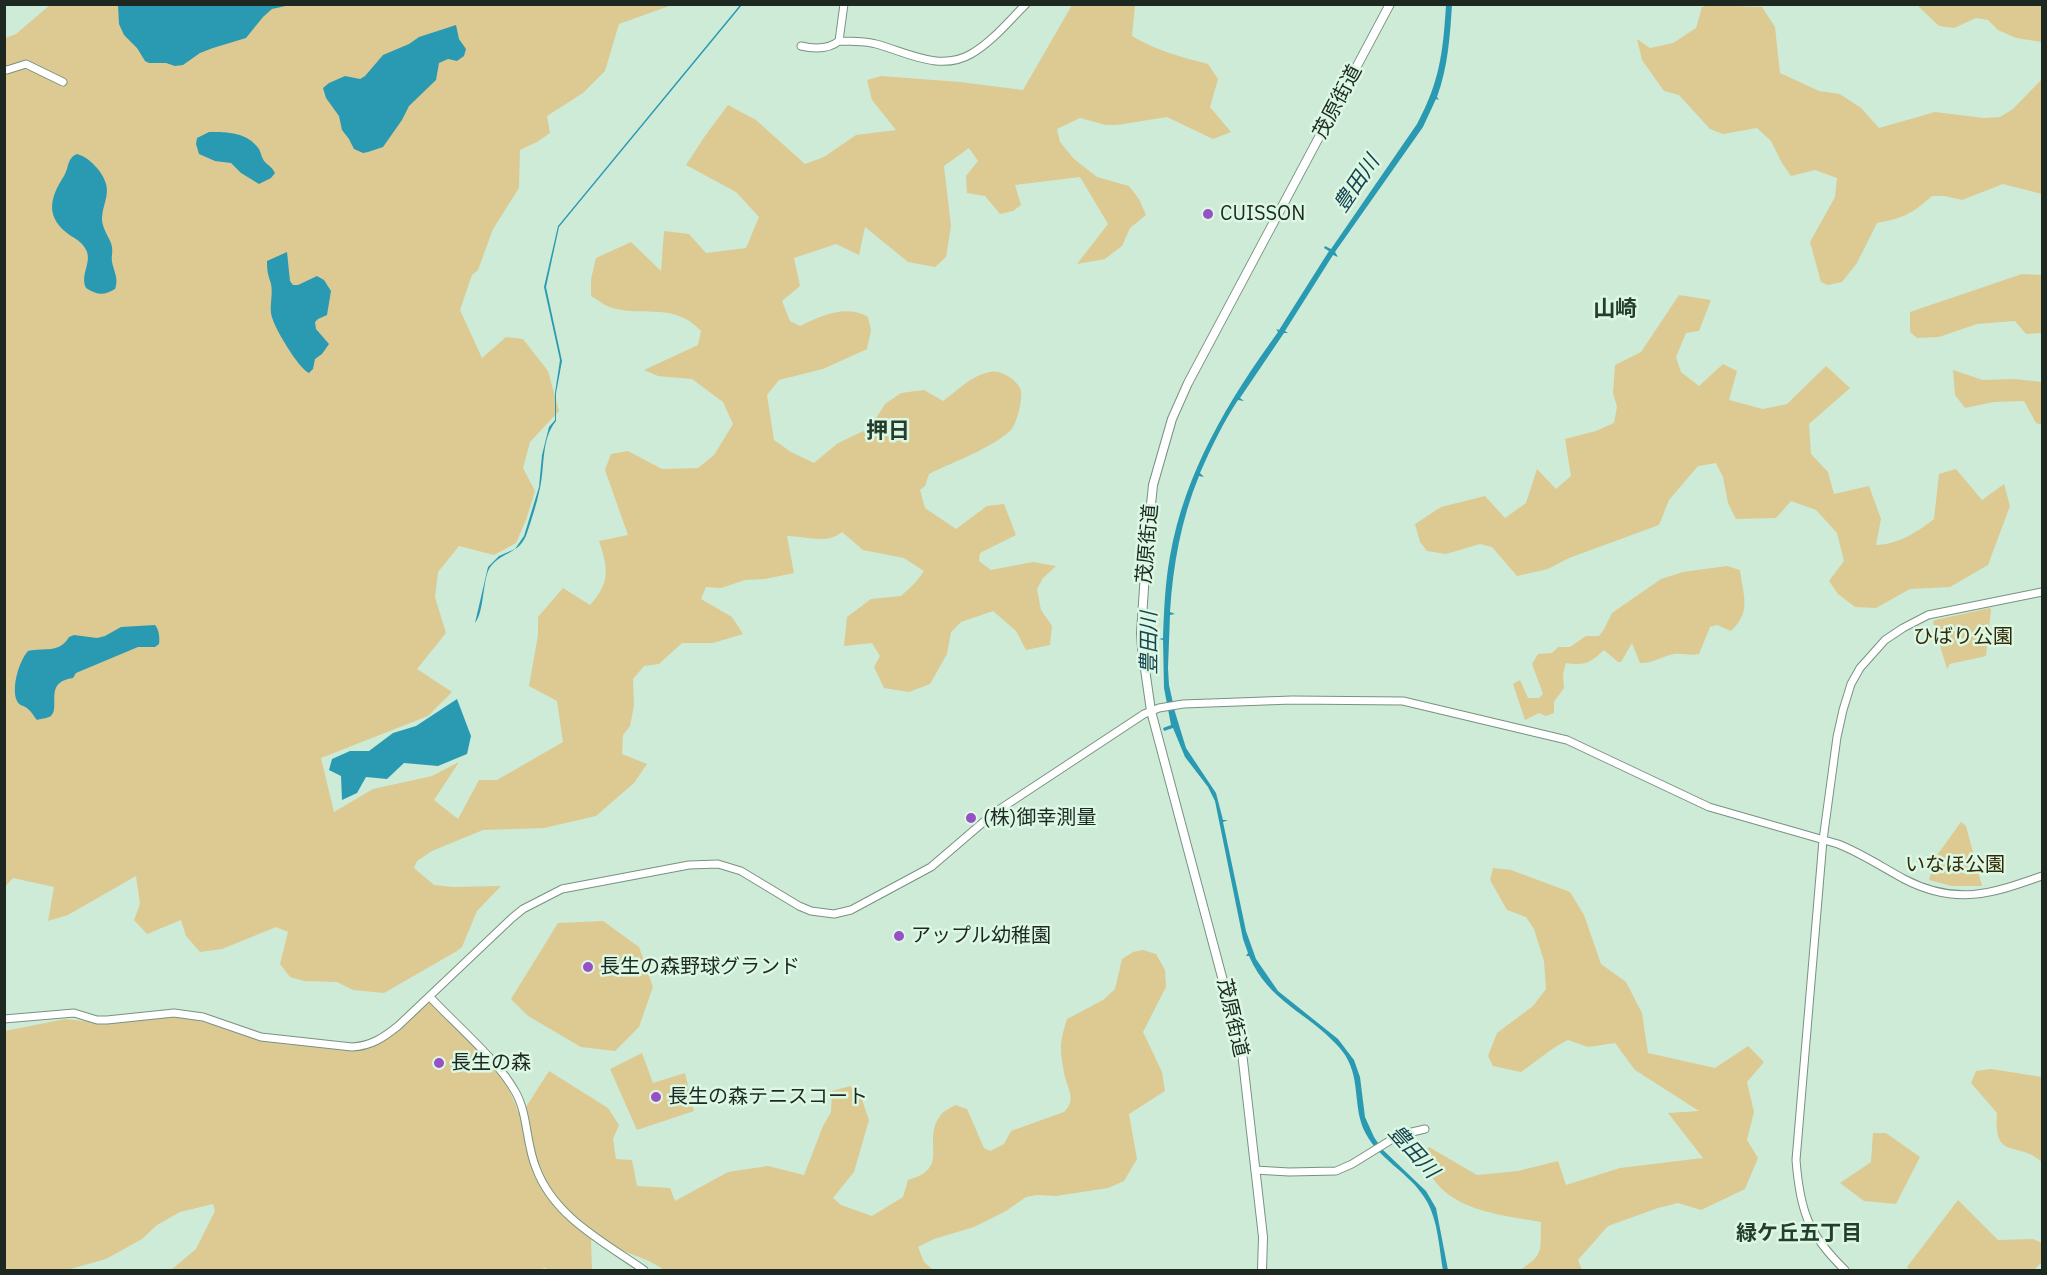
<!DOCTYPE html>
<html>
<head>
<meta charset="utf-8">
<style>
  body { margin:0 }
  #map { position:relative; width:2047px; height:1275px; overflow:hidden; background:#ceebd7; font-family:"IBM Plex Sans",sans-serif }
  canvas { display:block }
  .frame { position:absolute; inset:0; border:6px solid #1d2821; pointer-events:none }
</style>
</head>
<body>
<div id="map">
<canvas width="2047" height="1275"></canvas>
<div class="frame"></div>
</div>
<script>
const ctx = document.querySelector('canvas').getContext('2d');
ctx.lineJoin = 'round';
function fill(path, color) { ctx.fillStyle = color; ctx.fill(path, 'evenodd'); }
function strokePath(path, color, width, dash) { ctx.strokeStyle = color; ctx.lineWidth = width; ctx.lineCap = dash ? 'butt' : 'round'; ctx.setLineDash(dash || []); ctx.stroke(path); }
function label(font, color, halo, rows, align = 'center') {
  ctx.font = font + ' "IBM Plex Sans","Noto Sans JP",sans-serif'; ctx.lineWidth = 5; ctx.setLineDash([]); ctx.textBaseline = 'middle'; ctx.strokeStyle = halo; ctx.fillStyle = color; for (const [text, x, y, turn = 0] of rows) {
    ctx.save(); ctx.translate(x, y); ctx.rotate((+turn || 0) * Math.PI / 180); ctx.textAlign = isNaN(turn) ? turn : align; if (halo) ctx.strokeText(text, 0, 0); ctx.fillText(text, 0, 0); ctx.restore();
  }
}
const green = new Path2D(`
  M 50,5 L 672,5 L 619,24 L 605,71 L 583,93 L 547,116 L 550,133 L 537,142 L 520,150 L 519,188 L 493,229 L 478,270 L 472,275 L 460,310 L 482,358 L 506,337 L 523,339 L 548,371 L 559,411 L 530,442 L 523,468 L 535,491 L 526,520 L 516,543 L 494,555 L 459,546 L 438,572 L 435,597 L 446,633 L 417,669 L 452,692 L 428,716 L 321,758 L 334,812 L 373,789 L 432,776 L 459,762 L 434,800 L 458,819 L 479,780 L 497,780 L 563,742 L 557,701 L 529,686 L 538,635 L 538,617 L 563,588 L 590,605 C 611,582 608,568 599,541 L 628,535 L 605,470 L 611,454 L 628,451 L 662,469 L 698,468 L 714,455 L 733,424 L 723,402 L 692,379 L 658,376 L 644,370 L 698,345 L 701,331 C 674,302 647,317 612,308 C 605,306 598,300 591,296 L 591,279 L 596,258 L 631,242 L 661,271 L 664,231 L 689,234 L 706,253 L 746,248 L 759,217 L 736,192 L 686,165 L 705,136 L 728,105 L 756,120 L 805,164 L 824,157 L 856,135 L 896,130 L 872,100 L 867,80 L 881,76 L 960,82 L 1023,90 L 1072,5 L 1135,5 L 1132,36 C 1155,50 1181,57 1208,64 L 1218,79 L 1210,107 L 1231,132 L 1213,139 L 1167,117 L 1117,125 L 1106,125 L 1080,118 L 1057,129 L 1060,142 L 1074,159 L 1097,177 L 1129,186 L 1139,199 L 1146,215 L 1130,228 L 1122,246 L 1105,259 L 1077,264 L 1108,224 L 1080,177 L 1015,185 L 1021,205 L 1013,211 L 1000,214 L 985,196 L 967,193 L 966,176 L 978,161 L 969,148 L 944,166 L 951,226 L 946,257 L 935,267 L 908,262 L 865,227 L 859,255 L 836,244 L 794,258 L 800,286 L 782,301 L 790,321 L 800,326 C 821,316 846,304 868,317 L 871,330 L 867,349 L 823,369 L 779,380 L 767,395 L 774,440 L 791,452 L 814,463 L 838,443 L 870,428 L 885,404 L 901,393 L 924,390 L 943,401 C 958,390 971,376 989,372 C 999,369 1015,378 1020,388 C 1024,396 1017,425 1010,431 C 988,450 955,461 929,474 L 925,486 L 920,490 L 925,508 L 956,529 L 987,506 L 1004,504 L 1016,535 L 980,553 L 979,561 L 991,570 L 1033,562 L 1056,566 L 1043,578 L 1037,589 L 1041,610 L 1052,626 L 1050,645 L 1026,650 L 1016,631 L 993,611 L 961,622 L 951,632 L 947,654 L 930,684 L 909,692 L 884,688 L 874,667 L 880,656 L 872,643 L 844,646 L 847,617 L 871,599 L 901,596 L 915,583 L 924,571 L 904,558 L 863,550 L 842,532 C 826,545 806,536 787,536 L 794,573 L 765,579 L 745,580 L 721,588 L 706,587 L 701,599 L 732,617 L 743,634 L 713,643 L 682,643 L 659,664 L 644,666 L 633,679 L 634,706 L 630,726 L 623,735 L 622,754 L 647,764 L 634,783 L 596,816 L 544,828 L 483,830 L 432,851 L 417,861 L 414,868 L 434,885 L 453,887 L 501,886 L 477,911 L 462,947 L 457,951 L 384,993 L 353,990 L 337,982 L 304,981 L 290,977 L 280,964 L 288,932 L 276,927 L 222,949 L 200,952 L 186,936 L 181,920 L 147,934 L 134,920 L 140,904 L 136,876 L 68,915 L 48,921 L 54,887 L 13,878 L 5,887 L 5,38 L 16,34 Z
  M 1710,5 L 1762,7 L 1775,27 L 1780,73 L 1819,91 L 1840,94 L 1861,108 L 1879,128 L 1935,112 L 1984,118 L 2000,117 L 2013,109 L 2042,79 L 2042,194 L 2003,184 L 1962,200 L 1944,196 L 1932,196 C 1912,214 1903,218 1877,223 L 1857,263 L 1842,282 L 1828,285 L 1821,282 L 1810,242 L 1835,197 L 1837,178 L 1815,170 L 1791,176 L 1782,163 L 1771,141 L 1757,128 L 1723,134 L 1710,129 L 1679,95 L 1664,91 L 1642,60 L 1637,39 L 1650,48 L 1673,43 L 1696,28 L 1702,7 Z
  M 1917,5 L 2042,5 L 2042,42 L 2016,38 L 1998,30 L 1988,20 L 1976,18 L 1954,28 L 1939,26 Z
  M 2022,274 L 2042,275 L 2042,333 L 2026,334 L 2015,321 L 1977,324 L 1939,337 L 1917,338 L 1910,332 L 1910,312 Z
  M 1679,295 L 1711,300 L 1699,331 L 1686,333 L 1676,357 L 1681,372 L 1699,386 L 1723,364 L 1737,371 L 1729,400 L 1763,409 L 1787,404 L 1826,366 L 1850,388 L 1809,424 L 1811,454 L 1828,472 L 1834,494 L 1869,486 L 1881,519 L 1876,545 C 1899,544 1916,533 1934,519 L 1939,474 L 1956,469 L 1982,500 L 2004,484 L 2010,506 L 1988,565 L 1950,587 L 1910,589 L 1876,608 L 1855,607 L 1838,594 L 1829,581 L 1844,561 L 1837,533 L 1816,510 L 1791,501 L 1776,518 L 1736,519 L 1728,503 L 1723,477 L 1716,463 L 1698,466 L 1669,500 L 1659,525 L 1569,558 L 1548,569 L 1517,576 L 1492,547 L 1480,544 L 1446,554 L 1427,551 L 1420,542 L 1415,524 L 1441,507 L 1485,496 L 1505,518 L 1526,503 L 1537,469 L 1556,489 L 1571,476 L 1565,439 L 1596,431 L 1614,423 L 1617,407 L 1613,393 L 1615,365 L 1641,352 Z
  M 1953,370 L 1983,380 L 2014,379 L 2042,382 L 2042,425 L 2036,423 L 2024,401 L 1994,402 L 1965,408 L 1955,395 Z
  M 1727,566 L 1740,570 C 1743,596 1752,611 1731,631 L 1717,625 L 1710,627 L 1699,654 C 1691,656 1683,653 1674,654 C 1662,656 1652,664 1640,663 L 1632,643 L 1621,662 L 1618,662 L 1604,650 C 1590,663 1585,666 1566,663 L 1563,674 L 1564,688 L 1554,702 L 1554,713 L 1546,716 L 1539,713 L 1525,720 L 1513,684 L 1520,680 L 1528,698 L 1539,698 L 1543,694 L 1532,664 L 1538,654 L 1552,653 L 1558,647 L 1570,647 L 1586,636 L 1599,636 L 1604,629 L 1612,613 L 1661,579 L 1683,572 Z
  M 1990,608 L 1991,610 L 1986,656 L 1950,664 L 1947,669 L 1933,622 L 1935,620 Z
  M 1961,822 L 1966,826 L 1982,886 L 1952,886 L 1929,880 L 1935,858 Z
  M 1493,868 L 1511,870 L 1570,892 L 1584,915 L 1601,964 L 1626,982 L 1642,1013 L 1648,1053 L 1715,1068 L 1748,1046 L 1764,1062 L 1747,1082 L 1754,1112 L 1747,1140 L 1758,1158 L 1745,1189 L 1701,1210 L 1678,1203 L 1658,1208 L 1608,1226 L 1578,1260 L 1582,1270 L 1520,1270 C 1545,1254 1540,1250 1541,1222 C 1495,1214 1433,1209 1423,1153 L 1429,1147 L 1477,1175 L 1518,1171 L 1558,1161 L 1566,1185 L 1620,1168 L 1703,1158 L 1668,1113 L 1699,1111 L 1635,1070 L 1615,1043 L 1588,1047 L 1568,1040 C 1551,1048 1537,1061 1521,1072 L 1493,1066 L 1488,1056 L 1497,1033 L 1533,1006 L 1546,989 L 1544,961 L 1534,929 L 1526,917 L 1507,910 L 1490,880 Z
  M 603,921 L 639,947 L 653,987 L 639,1027 L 615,1051 L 581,1047 L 528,1016 L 511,999 L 558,923 Z
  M 1143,950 L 1156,954 L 1165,970 L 1166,987 L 1143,1032 L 1162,1072 L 1165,1091 L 1129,1114 L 1137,1159 L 1124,1181 L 1108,1188 L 1056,1196 L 1037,1195 L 1026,1197 L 1006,1211 L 974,1227 L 934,1239 L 918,1247 L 924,1262 L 933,1270 L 664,1270 C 643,1255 614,1250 591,1238 L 592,1270 L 550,1270 L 545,1268 L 537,1270 L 171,1270 L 196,1249 L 215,1211 L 213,1204 L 180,1212 L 157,1225 L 142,1239 L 106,1259 L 67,1270 L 5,1270 L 5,1031 L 65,1019 L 103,1023 L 175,1016 L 204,1022 L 246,1036 L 284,1044 L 323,1047 L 374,1045 L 399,1029 L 430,1001 C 462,1034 505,1067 518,1112 L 526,1107 L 549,1071 L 608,1108 L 619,1125 L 613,1139 L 616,1159 L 632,1160 L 637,1186 L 670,1188 L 675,1201 L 728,1172 L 768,1166 L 804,1175 L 823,1126 L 831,1112 L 832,1091 L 850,1086 L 861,1097 L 869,1120 L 854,1172 L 833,1198 L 841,1205 L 872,1216 L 903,1197 L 908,1180 C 952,1168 921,1142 940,1116 C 943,1111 951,1108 955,1105 L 967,1109 L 984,1148 L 990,1151 L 1004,1144 L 1011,1131 L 1064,1112 C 1076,1100 1069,1091 1065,1077 C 1063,1068 1061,1057 1061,1048 C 1061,1038 1064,1029 1067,1019 L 1103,1000 L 1115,989 L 1122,959 L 1133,952 Z
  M 642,1053 L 653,1083 L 685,1073 L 694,1111 L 637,1130 L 610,1069 Z
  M 1991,1069 L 2042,1077 L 2042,1162 C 2018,1140 1993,1162 1997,1113 L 1971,1083 L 1976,1071 Z
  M 1873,1133 L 1886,1133 L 1920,1157 L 1896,1204 L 1864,1201 L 1840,1183 L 1871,1162 Z
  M 1958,1200 L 1998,1240 L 2033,1239 L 2042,1243 L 2042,1262 L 2034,1270 L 1909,1270 L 1907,1267 Z`);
const water = new Path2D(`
  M 118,5 L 118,4 L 290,5 L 272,9 L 263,17 L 246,38 L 213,48 L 200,53 L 183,65 L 175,66 L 166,63 L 149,63 L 145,61 L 137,48 L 124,35 L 119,24 Z
  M 740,5 L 742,5 L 559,227 L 546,287 L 562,361 L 556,393 L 556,421 C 541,439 545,467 540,488 C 537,503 532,518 527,533 C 520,554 503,551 491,566 C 482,577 485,611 475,623 L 488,567 L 499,556 L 515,549 L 524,536 L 539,487 L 542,455 L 549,427 L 555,420 L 555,393 L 560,360 L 544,287 L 558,226 Z
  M 1446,5 L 1452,5 C 1450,36 1448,67 1437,97 L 1439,100 L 1436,99 L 1423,127 L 1335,252 L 1338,257 L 1333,255 L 1285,331 L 1288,333 L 1284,333 L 1240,398 L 1244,401 L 1238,400 C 1223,423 1211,448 1200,473 L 1204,477 L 1199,476 C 1181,520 1173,565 1170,612 L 1175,614 L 1170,615 L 1168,668 L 1169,685 L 1175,712 L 1186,748 L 1216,793 L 1223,820 L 1228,820 L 1223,822 L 1246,931 L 1256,959 L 1278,991 L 1338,1039 L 1354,1060 L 1360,1077 L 1365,1117 L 1374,1137 L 1382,1149 L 1426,1191 L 1436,1208 L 1448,1270 L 1443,1270 C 1439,1247 1438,1220 1426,1200 C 1410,1172 1376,1159 1363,1128 C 1352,1099 1362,1072 1338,1046 C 1307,1012 1269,1002 1249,956 L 1246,956 L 1248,953 L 1243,939 L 1215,801 L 1208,787 L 1185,757 L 1173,728 L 1164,731 L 1163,728 L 1171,725 L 1164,688 L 1163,640 L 1159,639 L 1163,638 C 1164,611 1165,583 1170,556 C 1185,472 1228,401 1278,332 L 1276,329 L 1279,330 L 1329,251 L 1324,248 L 1325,246 L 1331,249 L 1417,124 C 1440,81 1443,52 1446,5 Z
  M 456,25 L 459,39 L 466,49 L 464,56 L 457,61 L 448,59 L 439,63 L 436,80 L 409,106 L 402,120 L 383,147 L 368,152 L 363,153 L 354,149 L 349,139 L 342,130 L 339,116 L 326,98 L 323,88 L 329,83 L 345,76 L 360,79 L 365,76 L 383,55 L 409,44 L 419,37 Z
  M 209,132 C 228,132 247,132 259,149 C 261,153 262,159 265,162 C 269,166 272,167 275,173 L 271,178 L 259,184 L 241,173 L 231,163 L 215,161 L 199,154 L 196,144 L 197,138 Z
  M 77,154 C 89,157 103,172 106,184 C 110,198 99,211 103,225 C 105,233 111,240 112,247 C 113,252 111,257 112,262 C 114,272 119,279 115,289 C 104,296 97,295 86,288 C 80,275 91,264 87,252 C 84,244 78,240 71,236 C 45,218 49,199 64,176 C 69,168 67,158 77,154 Z
  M 287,252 L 290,281 L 293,285 L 298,285 L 317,276 L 324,280 L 331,291 L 327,315 L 318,319 L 315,322 L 316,329 L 329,344 L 322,354 L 315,359 L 313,369 L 309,373 C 299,369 272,325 271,313 C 270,304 273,293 271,284 C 268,274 267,272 267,261 Z
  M 155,625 C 159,629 160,639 159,644 L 155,647 L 138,647 L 76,673 L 73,678 C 43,682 61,707 51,716 C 48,718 40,719 37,720 C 34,717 32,712 28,709 C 24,705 19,706 17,701 C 11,688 19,661 28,651 C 45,647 59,654 69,637 L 74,635 L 97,638 L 105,636 L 121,627 Z
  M 457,699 L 471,736 L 467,754 L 438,766 L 404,763 L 387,779 L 366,777 L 357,793 L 342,800 L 341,776 L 329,770 L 332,759 L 350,751 L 369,751 L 393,733 L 416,726 Z`);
const secondary = new Path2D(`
  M 839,41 L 844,4
  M 801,46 C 814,49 829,49 839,41 C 851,41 865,41 876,44 C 906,52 940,72 971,54 C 992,42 1009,21 1026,4
  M 4,69 L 7,70 L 26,64 L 63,82
  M 430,997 C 455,1024 499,1061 516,1093 C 528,1115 526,1144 536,1168 C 554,1217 604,1242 644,1270
  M 4,1019 L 74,1013 L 97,1020 L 107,1020 L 174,1013 L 203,1017 L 261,1037 L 352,1047 C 371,1046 383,1038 398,1026 L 512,918 L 523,909 L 562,889 L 689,865 L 718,864 L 741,871 L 799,906 L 811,911 L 834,914 L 851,910 L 931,867 L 994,813 L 1144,714 L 1159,708 L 1183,704 L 1292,700 L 1403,701 L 1567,740 L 1709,807 L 1838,844 C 1861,853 1882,867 1904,879 C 1956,906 1991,894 2042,876
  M 1255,1170 L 1289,1172 L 1336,1171 L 1352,1164 L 1399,1135 L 1425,1129
  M 1845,1270 C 1808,1234 1800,1211 1796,1160 L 1823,840 L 1837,737 L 1843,710 L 1851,684 L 1860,668 L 1885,640 L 1903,628 L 1928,615 L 2042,592`);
const primary = new Path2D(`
  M 1262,1270 L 1263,1237 L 1242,1052 L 1151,711 L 1142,648 L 1141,633 L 1147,543 L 1153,485 L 1172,419 L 1188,383 L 1390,4`);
const markers = [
  [1208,214,6,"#9651c5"],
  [971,818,6,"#9651c5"],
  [899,936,6,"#9651c5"],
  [588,967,6,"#9651c5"],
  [439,1063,6,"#9651c5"],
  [656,1097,6,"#9651c5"]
];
const streetNames = [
  ["茂原街道",1338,102,-62],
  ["茂原街道",1148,544,-85],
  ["茂原街道",1232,1018,77]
];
const poiNames = [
  ["CUISSON",1220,214],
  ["(株)御幸測量",983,818],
  ["アップル幼稚園",911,936],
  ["長生の森野球グランド",600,967],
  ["長生の森",451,1063],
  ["長生の森テニスコート",668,1097]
];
const parkNames = [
  ["ひばり公園",1963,637],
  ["いなほ公園",1955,865]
];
const waterNames = [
  ["豊田川",1357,184,-56],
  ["豊田川",1150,643,-90],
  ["豊田川",1413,1152,48]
];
const neighbourhoodNames = [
  ["緑ケ丘五丁目",1799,1234]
];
const quarterNames = [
  ["山崎",1615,310],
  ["押日",888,432]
];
fill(green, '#dcca92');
fill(water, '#2a9ab3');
strokePath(secondary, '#789280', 9);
strokePath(primary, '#789280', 10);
strokePath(secondary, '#fff', 7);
strokePath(primary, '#fff', 8);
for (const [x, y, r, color] of markers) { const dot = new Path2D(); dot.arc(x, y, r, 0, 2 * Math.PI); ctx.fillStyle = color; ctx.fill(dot); strokePath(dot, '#dcf8e4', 2); }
label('20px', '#1d2821', '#dcf8e4', streetNames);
label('20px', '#1d2821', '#dcf8e4', poiNames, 'left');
label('20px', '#332905', '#dcf8e4', parkNames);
label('italic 21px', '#15434f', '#dcf8e4', waterNames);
label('bold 21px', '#253d2d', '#dcf8e4', neighbourhoodNames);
label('bold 22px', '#253d2d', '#dcf8e4', quarterNames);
</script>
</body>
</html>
